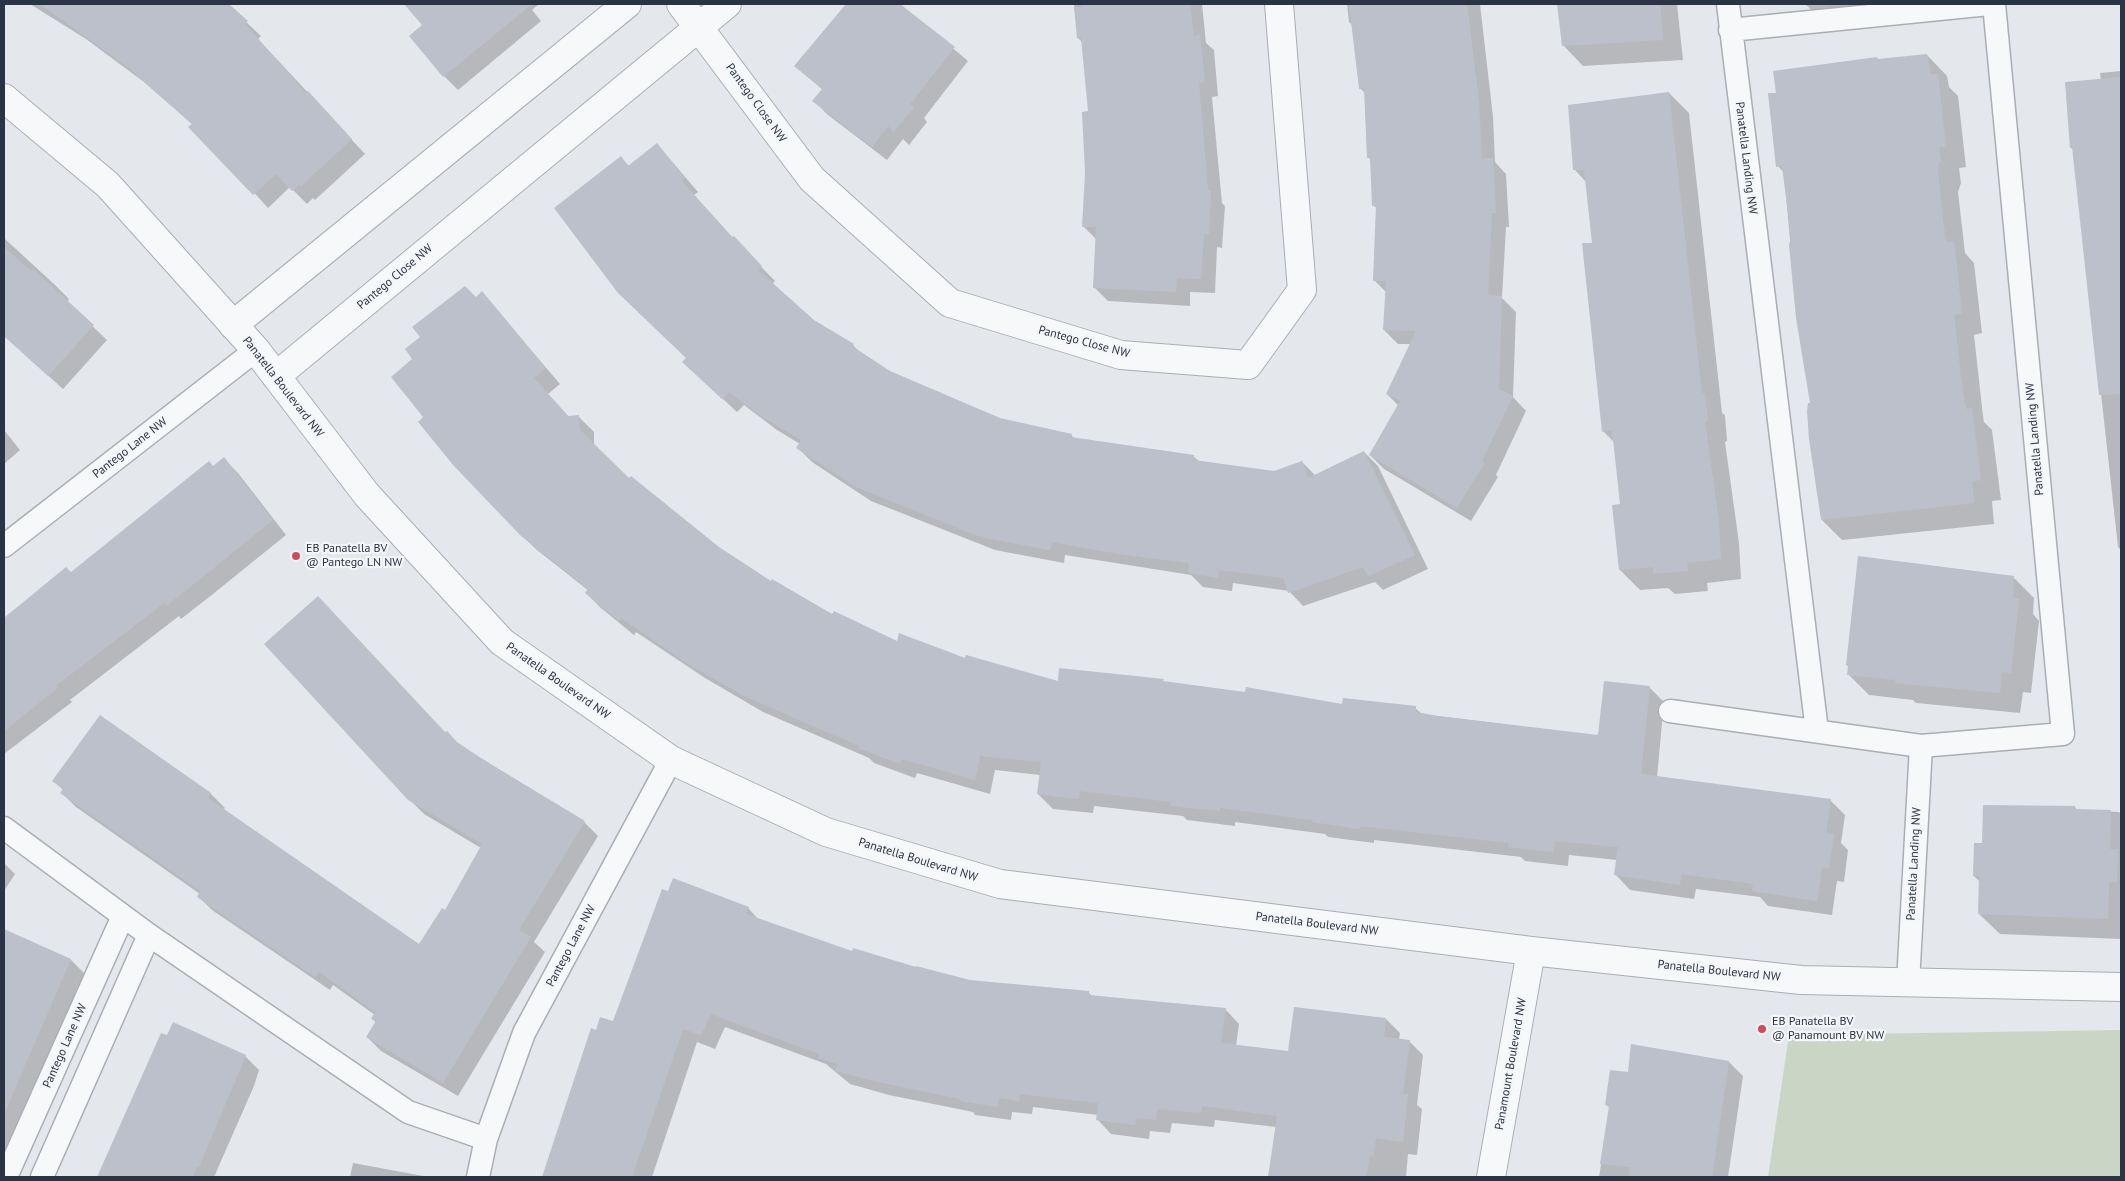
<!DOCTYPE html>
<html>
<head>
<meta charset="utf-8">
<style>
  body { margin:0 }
  #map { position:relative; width:2125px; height:1181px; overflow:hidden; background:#e4e7ec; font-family:"PT Sans",sans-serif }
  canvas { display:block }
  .frame { position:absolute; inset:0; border:5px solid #2b3445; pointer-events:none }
</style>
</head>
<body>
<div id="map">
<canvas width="2125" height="1181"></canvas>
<div class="frame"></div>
</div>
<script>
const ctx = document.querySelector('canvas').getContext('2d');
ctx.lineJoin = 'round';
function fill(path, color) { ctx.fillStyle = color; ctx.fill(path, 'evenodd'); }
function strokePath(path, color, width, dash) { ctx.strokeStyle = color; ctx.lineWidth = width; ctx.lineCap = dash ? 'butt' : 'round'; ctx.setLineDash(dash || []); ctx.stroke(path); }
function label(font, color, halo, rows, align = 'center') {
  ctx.font = font + ' "PT Sans",sans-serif'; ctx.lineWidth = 4.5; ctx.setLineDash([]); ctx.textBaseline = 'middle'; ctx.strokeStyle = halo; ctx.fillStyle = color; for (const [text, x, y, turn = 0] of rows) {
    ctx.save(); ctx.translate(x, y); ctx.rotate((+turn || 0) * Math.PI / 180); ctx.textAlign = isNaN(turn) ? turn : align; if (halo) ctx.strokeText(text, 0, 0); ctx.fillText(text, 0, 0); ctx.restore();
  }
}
const green = new Path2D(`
  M 2121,1030 L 2121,1177 L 1768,1177 L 1789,1035 Z`);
const shadow = new Path2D(`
  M 30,4 L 227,4 L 261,36 L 258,39 L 365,154 L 315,200 L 313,198 L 307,204 L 290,187 L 268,208 L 192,124 L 144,82 L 86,39 Z
  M 406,4 L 539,4 L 532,10 L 541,21 L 458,90 L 444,76 L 424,25 Z
  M 847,4 L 900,4 L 968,61 L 924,118 L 927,122 L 909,145 L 903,139 L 887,160 L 828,115 L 814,101 L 823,90 L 796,66 Z
  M 1074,4 L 1202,4 L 1206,43 L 1214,50 L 1218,96 L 1212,97 L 1222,203 L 1225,206 L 1222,248 L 1217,247 L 1215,293 L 1190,292 L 1190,306 L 1108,301 L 1094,287 L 1096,239 L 1083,226 L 1090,112 L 1082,42 L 1078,38 Z
  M 1347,4 L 1480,4 L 1493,117 L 1495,162 L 1506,174 L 1509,227 L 1506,227 L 1502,298 L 1516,312 L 1513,397 L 1526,411 L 1496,475 L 1498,477 L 1471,521 L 1384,469 L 1370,455 L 1399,406 L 1387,394 L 1411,344 L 1398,344 L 1384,330 L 1386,292 L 1374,280 L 1378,209 L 1373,205 L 1371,160 L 1368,157 L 1366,94 L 1360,88 L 1353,26 L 1349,22 Z
  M 1558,4 L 1677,4 L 1683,60 L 1583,66 L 1563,45 Z
  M 1805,4 L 1913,4 L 1815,13 Z
  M 1927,55 L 1947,76 L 1949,87 L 1958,96 L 1966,167 L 1959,168 L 1961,183 L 1958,192 L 1965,253 L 1974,263 L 1982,333 L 1974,335 L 1983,416 L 1984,422 L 1992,430 L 2001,500 L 1992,501 L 1994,524 L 1842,540 L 1822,520 L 1811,404 L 1797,318 L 1784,173 L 1778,166 L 1777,94 L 1879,61 Z
  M 2121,71 L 2121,550 L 2118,547 L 2074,150 L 2071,148 L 2066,84 L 2101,80 L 2100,73 Z
  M 1669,93 L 1689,113 L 1722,413 L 1725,415 L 1727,441 L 1725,442 L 1739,543 L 1741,579 L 1707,583 L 1708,591 L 1675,594 L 1668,588 L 1640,590 L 1620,570 L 1622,505 L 1615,443 L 1603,431 L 1594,244 L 1586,182 L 1575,170 Z
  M 657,144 L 698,192 L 694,195 L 733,238 L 775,281 L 772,284 L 813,321 L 853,345 L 861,354 L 889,372 L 999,419 L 1071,435 L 1075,439 L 1194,457 L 1200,462 L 1274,472 L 1302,462 L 1316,476 L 1364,452 L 1378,466 L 1428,569 L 1383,590 L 1375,582 L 1303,606 L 1289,591 L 1233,583 L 1232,591 L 1203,587 L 1191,575 L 1065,555 L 1064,563 L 995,550 L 871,501 L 812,462 L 798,448 L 800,444 L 777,430 L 744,405 L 737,412 L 698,376 L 687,358 L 621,158 L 629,166 Z
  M 4,238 L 55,285 L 69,299 L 67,302 L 107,340 L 63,389 L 4,336 Z
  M 482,293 L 560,384 L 548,394 L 569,417 L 579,417 L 594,432 L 594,446 L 629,480 L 718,548 L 771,582 L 833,616 L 897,643 L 1059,683 L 1163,681 L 1166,683 L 1343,705 L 1415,708 L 1422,714 L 1599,736 L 1649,687 L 1664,702 L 1657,777 L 1830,800 L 1845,815 L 1841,843 L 1848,850 L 1844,882 L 1837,881 L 1832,915 L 1768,906 L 1760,897 L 1696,889 L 1694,899 L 1630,890 L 1615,874 L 1617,860 L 1569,855 L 1568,866 L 1525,861 L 1521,857 L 1374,840 L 1374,843 L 1328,837 L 1325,834 L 1235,822 L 1235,826 L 1187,820 L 1183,816 L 1094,806 L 1093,813 L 1053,809 L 1038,794 L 1040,775 L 995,770 L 990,794 L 917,773 L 915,778 L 874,763 L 869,758 L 763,712 L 705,678 L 636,632 L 634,635 L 601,608 L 586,593 L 589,591 L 537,550 L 521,535 L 425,418 L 414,359 Z
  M 4,430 L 20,450 L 4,464 Z
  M 224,459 L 238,473 L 286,535 L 213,594 L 181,619 L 179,616 L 70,700 L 72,702 L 4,754 L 4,618 L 66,569 L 71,574 Z
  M 2013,577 L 2034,598 L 2033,614 L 2039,621 L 2031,693 L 2023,692 L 2020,713 L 1916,703 L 1913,700 L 1869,695 L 1848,674 Z
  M 100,717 L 211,794 L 225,808 L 223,810 L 419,946 L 445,912 L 481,848 L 424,814 L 409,799 L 446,734 L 460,745 L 584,822 L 598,836 L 534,942 L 545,952 L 458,1096 L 381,1051 L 367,1037 L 376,1023 L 373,1019 L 375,1015 L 333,985 L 330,990 L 212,910 L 198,896 L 200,894 L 76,807 L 62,793 L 64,791 L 54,781 Z
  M 2075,807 L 2077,810 L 2119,812 L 2121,814 L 2121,939 L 2000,934 L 1979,914 L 1980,882 L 1974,876 L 1983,844 Z
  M 4,863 L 15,874 L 4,891 Z
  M 748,908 L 760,921 L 852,953 L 970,981 L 1089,993 L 1093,997 L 1225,1009 L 1239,1024 L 1236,1046 L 1289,1053 L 1386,1019 L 1400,1033 L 1399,1040 L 1409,1041 L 1423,1055 L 1417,1105 L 1422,1109 L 1417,1155 L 1408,1154 L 1406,1177 L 1269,1177 L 1276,1127 L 1215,1120 L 1214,1127 L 1172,1123 L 1170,1133 L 1150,1131 L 1149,1139 L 1111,1134 L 1097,1119 L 1098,1115 L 1033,1107 L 1032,1114 L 1012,1112 L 1011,1120 L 975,1115 L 973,1112 L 889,1095 L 850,1084 L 826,1064 L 725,1027 L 715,1049 L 697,1042 L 652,1177 L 544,1177 L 592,1030 L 597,1032 L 614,1023 Z
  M 4,931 L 71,960 L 85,974 L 4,1159 Z
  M 162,1034 L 245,1056 L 259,1070 L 254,1086 L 214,1177 L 100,1177 Z
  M 1729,1062 L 1743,1076 L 1728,1177 L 1599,1177 L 1610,1108 L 1606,1105 L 1629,1073 Z
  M 353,1163 L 429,1177 L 350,1177 Z`);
const building = new Path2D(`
  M 40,4 L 229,4 L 248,21 L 245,24 L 306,93 L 308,91 L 352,139 L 300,187 L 299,185 L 292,191 L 276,174 L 253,195 L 188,127 L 192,124 L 129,68 Z
  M 404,4 L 532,4 L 443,77 L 409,36 L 422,25 Z
  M 846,4 L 900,4 L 955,47 L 910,104 L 914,107 L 894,132 L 888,126 L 872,147 L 812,101 L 822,89 L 794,66 Z
  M 1081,4 L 1190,4 L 1194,36 L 1200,35 L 1205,82 L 1199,83 L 1208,190 L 1211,191 L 1209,234 L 1204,234 L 1201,279 L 1177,278 L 1176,292 L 1093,288 L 1096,227 L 1082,227 L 1085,173 L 1082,112 L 1088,111 L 1081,38 L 1077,38 L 1074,7 L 1081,7 Z
  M 1349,4 L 1467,4 L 1479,102 L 1482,159 L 1493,158 L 1496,213 L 1492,213 L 1488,295 L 1502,296 L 1499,389 L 1513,396 L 1482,461 L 1485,462 L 1457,508 L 1369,455 L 1400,401 L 1386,394 L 1416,331 L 1383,330 L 1386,281 L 1373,281 L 1376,205 L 1372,206 L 1370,157 L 1367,158 L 1364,88 L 1359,89 Z
  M 1557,4 L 1660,4 L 1663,40 L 1562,46 Z
  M 1927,54 L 1931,74 L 1938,74 L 1946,147 L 1939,147 L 1941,162 L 1939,163 L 1938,171 L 1944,228 L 1946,242 L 1954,241 L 1962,313 L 1954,315 L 1963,394 L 1966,409 L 1972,408 L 1981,480 L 1972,481 L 1974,503 L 1821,520 L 1809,439 L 1807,411 L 1808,403 L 1810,403 L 1796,318 L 1789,245 L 1791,237 L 1782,166 L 1776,167 L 1768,93 L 1776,93 L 1773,71 L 1877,57 L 1878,59 Z
  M 2121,77 L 2121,394 L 2099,395 L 2072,147 L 2070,148 L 2065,82 Z
  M 1669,92 L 1702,393 L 1705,393 L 1708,421 L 1705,422 L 1719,522 L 1721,559 L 1687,563 L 1688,571 L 1653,574 L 1653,567 L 1619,570 L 1612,505 L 1620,504 L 1612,430 L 1602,432 L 1582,243 L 1592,243 L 1584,170 L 1573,170 L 1568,105 Z
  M 657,143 L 685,178 L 681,180 L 732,237 L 734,236 L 762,266 L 758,270 L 814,320 L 854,344 L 852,346 L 890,371 L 1000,418 L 1072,434 L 1071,437 L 1194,455 L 1194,460 L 1274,471 L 1302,461 L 1308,478 L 1364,451 L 1415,555 L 1368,576 L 1363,567 L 1288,593 L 1283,578 L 1219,570 L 1218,578 L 1188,573 L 1189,563 L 1119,554 L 1052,542 L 1050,550 L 980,537 L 856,487 L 796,448 L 801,440 L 761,416 L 729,392 L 722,399 L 682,362 L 686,358 L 618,293 L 554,208 L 621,156 L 628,166 Z
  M 4,247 L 31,271 L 33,269 L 94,325 L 48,376 L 4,336 Z
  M 465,286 L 476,297 L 482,291 L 546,368 L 534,378 L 568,416 L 579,415 L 580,430 L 629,478 L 631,476 L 719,547 L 771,581 L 772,579 L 832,614 L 834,611 L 897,641 L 899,633 L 965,658 L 966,655 L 1058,681 L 1059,668 L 1164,679 L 1163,681 L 1245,692 L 1246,687 L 1342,704 L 1343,698 L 1416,706 L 1416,712 L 1438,716 L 1598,735 L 1604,681 L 1650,686 L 1641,774 L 1831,799 L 1826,833 L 1834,834 L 1829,868 L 1822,867 L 1817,901 L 1752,891 L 1753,884 L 1681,874 L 1680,885 L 1614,875 L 1618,847 L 1555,841 L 1553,852 L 1508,847 L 1509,843 L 1360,826 L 1359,829 L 1312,822 L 1312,820 L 1220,808 L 1220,811 L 1171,806 L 1171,802 L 1080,791 L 1079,799 L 1037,794 L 1041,762 L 980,756 L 975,780 L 902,759 L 900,764 L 858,748 L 859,746 L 746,697 L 688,664 L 621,618 L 619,621 L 585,593 L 588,589 L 520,535 L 454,466 L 418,422 L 423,417 L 391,377 L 412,359 L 405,349 L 420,337 L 412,327 Z
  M 224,457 L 273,520 L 199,580 L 166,606 L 164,603 L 57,685 L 59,687 L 4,731 L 4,618 L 66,567 L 71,572 L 209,461 L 213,466 Z
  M 1858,556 L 2014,576 L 2013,598 L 2019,599 L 2011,673 L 2002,672 L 2000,693 L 1894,683 L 1895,680 L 1847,675 L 1848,666 L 1846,665 Z
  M 318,596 L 445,732 L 447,731 L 457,742 L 482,759 L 585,821 L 519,930 L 531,937 L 443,1083 L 366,1037 L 376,1021 L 371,1019 L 375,1012 L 319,972 L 315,977 L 197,897 L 200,891 L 60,793 L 63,789 L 52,781 L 100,715 L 211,793 L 208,798 L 419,944 L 442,908 L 445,910 L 482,844 L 408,800 L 264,644 Z
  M 1983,805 L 2075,806 L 2075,809 L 2111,810 L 2110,849 L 2118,849 L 2117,882 L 2109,882 L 2108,919 L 1978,914 L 1979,876 L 1973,876 L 1974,843 L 1982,843 Z
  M 673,878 L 749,907 L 746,914 L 852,951 L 853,948 L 916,967 L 916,966 L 970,980 L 1089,991 L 1089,995 L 1226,1008 L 1221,1043 L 1288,1051 L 1294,1007 L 1386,1018 L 1384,1037 L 1410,1040 L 1403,1094 L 1408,1094 L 1403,1142 L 1376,1138 L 1373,1156 L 1370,1155 L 1366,1177 L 1268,1177 L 1277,1116 L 1202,1106 L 1201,1113 L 1158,1109 L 1156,1120 L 1136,1118 L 1135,1125 L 1096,1120 L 1098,1103 L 1020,1094 L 1019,1101 L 999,1098 L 998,1107 L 960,1101 L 960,1099 L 874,1081 L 835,1071 L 838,1064 L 818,1058 L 819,1054 L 711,1014 L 701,1035 L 683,1029 L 632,1177 L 542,1177 L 591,1028 L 596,1030 L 600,1017 L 613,1021 L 662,889 L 668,891 Z
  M 4,929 L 71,959 L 4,1114 Z
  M 173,1022 L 246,1055 L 199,1167 L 197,1167 L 193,1177 L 97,1177 L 161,1033 L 167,1035 Z
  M 1631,1044 L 1729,1061 L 1712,1177 L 1629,1177 L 1630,1167 L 1600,1164 L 1609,1106 L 1605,1105 L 1610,1070 L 1628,1072 Z`);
const service = new Path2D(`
  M 1728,4 L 1817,731
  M 1730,30 L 1989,4
  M 4,546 L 256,350
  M 1670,711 L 1921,746 L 2063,734 L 1994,4
  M 4,828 L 149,935 L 408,1112 L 486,1139
  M 1908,983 L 1921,746
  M 6,1177 L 123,916
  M 42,1177 L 149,935
  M 478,1177 L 486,1139 L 524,1033 L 671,760`);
const minor = new Path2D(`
  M 681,4 L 812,179 L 950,303 L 1121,355 L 1248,365 L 1302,290 L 1279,4
  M 233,325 L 627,4
  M 276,376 L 727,4`);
const tertiary = new Path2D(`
  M 4,98 L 108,185 L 256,350 L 367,495 L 502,642 L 671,760 L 826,832 L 1000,884 L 1531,951 L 1801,980 L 2121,987
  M 1491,1177 L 1531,951`);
const markers = [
  [296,556,5,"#d1495b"],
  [1762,1029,5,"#d1495b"]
];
const streetNames = [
  ["Pantego Close NW",756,103,54],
  ["Panatella Landing NW",1746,158,83],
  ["Pantego Close NW",395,277,-40],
  ["Pantego Close NW",1084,342,15],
  ["Panatella Boulevard NW",283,387,52],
  ["Panatella Landing NW",2035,439,-95],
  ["Pantego Lane NW",130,448,-38],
  ["Panatella Boulevard NW",558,681,35],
  ["Panatella Boulevard NW",918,860,17],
  ["Panatella Landing NW",1914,864,-87],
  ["Panatella Boulevard NW",1317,924,7],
  ["Pantego Lane NW",571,946,-62],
  ["Panatella Boulevard NW",1719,971,6],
  ["Pantego Lane NW",65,1046,-66],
  ["Panamount Boulevard NW",1511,1064,-80]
];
const poiNames = [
  ["EB Panatella BV",306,549],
  ["@ Pantego LN NW",306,563],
  ["EB Panatella BV",1772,1022],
  ["@ Panamount BV NW",1772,1036]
];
fill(green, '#c9d6c5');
fill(shadow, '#0003');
fill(building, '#bbc0ca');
strokePath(service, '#a9aeb7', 25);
strokePath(minor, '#a9aeb7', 30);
strokePath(tertiary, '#a9aeb7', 30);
strokePath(service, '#f7f8fa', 22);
strokePath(minor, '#f7f8fa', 28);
strokePath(tertiary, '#f7f8fa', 28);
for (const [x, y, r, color] of markers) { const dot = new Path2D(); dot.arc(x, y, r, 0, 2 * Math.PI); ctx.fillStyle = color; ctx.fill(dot); strokePath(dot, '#f4f6f9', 2); }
label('12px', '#2b3445', '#f4f6f9', streetNames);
label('12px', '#2b3445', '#f4f6f9', poiNames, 'left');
</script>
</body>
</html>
